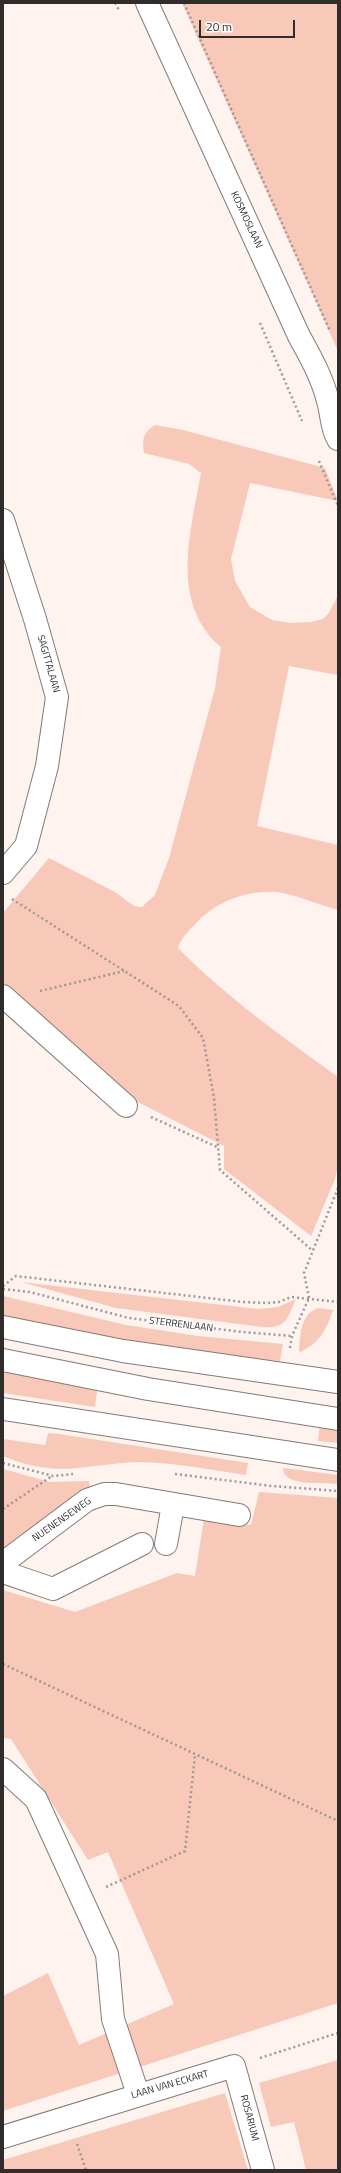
<!DOCTYPE html>
<html>
<head>
<meta charset="utf-8">
<style>
  body { margin:0 }
  #map { position:relative; width:341px; height:2173px; overflow:hidden; background:#fef3ef; font-family:"Titillium Web",sans-serif }
  canvas { display:block }
  .frame { position:absolute; inset:0; border:4px solid #302c2b; pointer-events:none }
  .scale { position:absolute; left:199px; top:20px; width:96px; height:18px; box-sizing:border-box; border:2px solid #302c2b; border-top:0; padding-left:5px; font-size:12px; line-height:14px; white-space:nowrap; color:#302c2b; -webkit-text-stroke:3px #fff; paint-order:stroke }
</style>
</head>
<body>
<div id="map">
<canvas width="341" height="2173"></canvas>
<div class="frame"></div>
<div class="scale">20 m</div>
</div>
<script>
const ctx = document.querySelector('canvas').getContext('2d');
ctx.lineJoin = 'round';
function fill(path, color) { ctx.fillStyle = color; ctx.fill(path, 'evenodd'); }
function strokePath(path, color, width, dash) { ctx.strokeStyle = color; ctx.lineWidth = width; ctx.lineCap = dash ? 'butt' : 'round'; ctx.setLineDash(dash || []); ctx.stroke(path); }
function label(font, color, halo, rows, align = 'center') {
  ctx.font = font + ' "Titillium Web",sans-serif'; ctx.lineWidth = 3; ctx.setLineDash([]); ctx.textBaseline = 'middle'; ctx.strokeStyle = halo; ctx.fillStyle = color; for (const [text, x, y, turn = 0] of rows) {
    ctx.save(); ctx.translate(x, y); ctx.rotate((+turn || 0) * Math.PI / 180); ctx.textAlign = isNaN(turn) ? turn : align; if (halo) ctx.strokeText(text, 0, 0); ctx.fillText(text, 0, 0); ctx.restore();
  }
}
const green = new Path2D(`
  M 182,3 L 338,3 L 338,351 L 333,340 Z
  M 155,425 L 183,430 L 325,468 L 338,501 L 250,483 L 231,559 L 235,581 L 250,607 L 272,620 L 291,623 L 311,622 L 323,619 L 328,614 L 338,596 L 338,675 L 289,666 L 257,826 L 338,845 L 338,910 C 319,905 295,894 276,892 C 247,890 218,901 198,921 C 190,930 182,936 178,948 C 226,997 283,1037 338,1077 L 338,1166 L 335,1179 L 311,1236 L 224,1169 L 224,1146 L 134,1100 L 3,982 L 3,913 L 49,858 L 115,892 L 134,906 L 142,907 L 155,895 L 169,858 L 215,688 L 221,647 C 169,603 191,531 201,473 L 189,464 L 144,453 C 142,439 143,433 155,425 Z
  M 21,1282 L 258,1309 L 278,1307 L 296,1299 C 287,1319 286,1329 262,1327 L 116,1308 Z
  M 3,1296 L 126,1325 L 198,1336 L 283,1344 L 280,1361 L 192,1353 L 3,1319 Z
  M 318,1308 L 333,1310 C 327,1329 320,1342 301,1352 L 299,1351 C 300,1335 301,1313 318,1308 Z
  M 3,1370 L 97,1391 L 95,1407 L 3,1393 Z
  M 320,1424 L 338,1427 L 338,1443 L 318,1441 Z
  M 48,1433 L 59,1434 L 248,1463 L 246,1475 C 212,1470 177,1463 142,1462 C 115,1462 89,1468 63,1469 C 42,1469 22,1464 3,1456 L 3,1439 L 45,1445 Z
  M 283,1468 L 338,1475 L 338,1484 C 324,1482 282,1487 283,1468 Z
  M 3,1469 L 50,1482 L 89,1481 L 90,1487 L 3,1551 Z
  M 259,1492 L 338,1498 L 338,2003 L 3,2111 L 3,1996 L 48,1973 L 79,2045 L 174,2004 L 108,1852 L 88,1860 L 11,1739 L 3,1738 L 3,1590 L 75,1612 L 177,1573 L 195,1576 L 204,1518 L 251,1525 Z
  M 338,2060 L 338,2170 L 306,2170 L 294,2122 L 271,2127 L 259,2083 Z
  M 225,2093 L 248,2170 L 3,2170 L 3,2160 Z`);
const path = new Path2D(`
  M 115,3 L 119,10
  M 184,3 L 330,331
  M 260,323 L 302,421
  M 319,461 L 338,506
  M 12,899 L 179,1006 L 203,1038 L 214,1098 L 220,1170 L 313,1251
  M 40,991 L 124,971
  M 151,1117 L 217,1147
  M 3,1286 L 16,1276 L 243,1302 L 268,1303 L 279,1302 L 291,1297 L 338,1302
  M 3,1289 L 30,1292 L 129,1318 L 242,1332 L 292,1336
  M 309,1298 L 304,1273 L 338,1188
  M 290,1348 L 292,1336 L 309,1298
  M 3,1463 L 53,1476 L 73,1474
  M 175,1474 L 272,1486 L 338,1491
  M 3,1509 L 52,1476
  M 3,1664 L 338,1821
  M 106,1887 L 185,1851 L 195,1755
  M 260,2058 L 338,2033
  M 77,2144 L 86,2170`);
const minor = new Path2D(`
  M 147,3 L 299,336 C 311,358 322,377 328,401 C 332,414 331,428 338,439
  M 3,520 L 35,619 L 57,697 L 47,766 L 26,846 L 3,873
  M 3,996 L 126,1106
  M 3,1409 L 338,1460
  M 166,1544 L 173,1505
  M 3,1563 L 87,1500 L 104,1494 L 116,1494 L 239,1515
  M 3,1572 L 53,1589 L 142,1544
  M 3,1769 L 36,1799 L 107,1954 L 113,2019 L 138,2094
  M 3,2137 L 234,2066 L 263,2170`);
const major = new Path2D(`
  M 3,1327 L 123,1351 L 338,1382
  M 3,1360 L 148,1389 L 338,1419`);
const streetNames = [
  ["KOSMOSLAAN",246,220,65],
  ["SAGITTALAAN",48,664,74],
  ["STERRENLAAN",181,1325,7],
  ["NUENENSEWEG",62,1520,-35],
  ["LAAN VAN ECKART",170,2085,-16],
  ["ROSARIUM",249,2118,75]
];
fill(green, '#f8c8b8');
strokePath(minor, '#847a77', 24);
strokePath(major, '#847a77', 24);
strokePath(path, '#9f9895', 2.5, [2, 3]);
strokePath(minor, '#fff', 22);
strokePath(major, '#fff', 22);
label('10px', '#302c2b', '#fff', streetNames);
</script>
</body>
</html>
